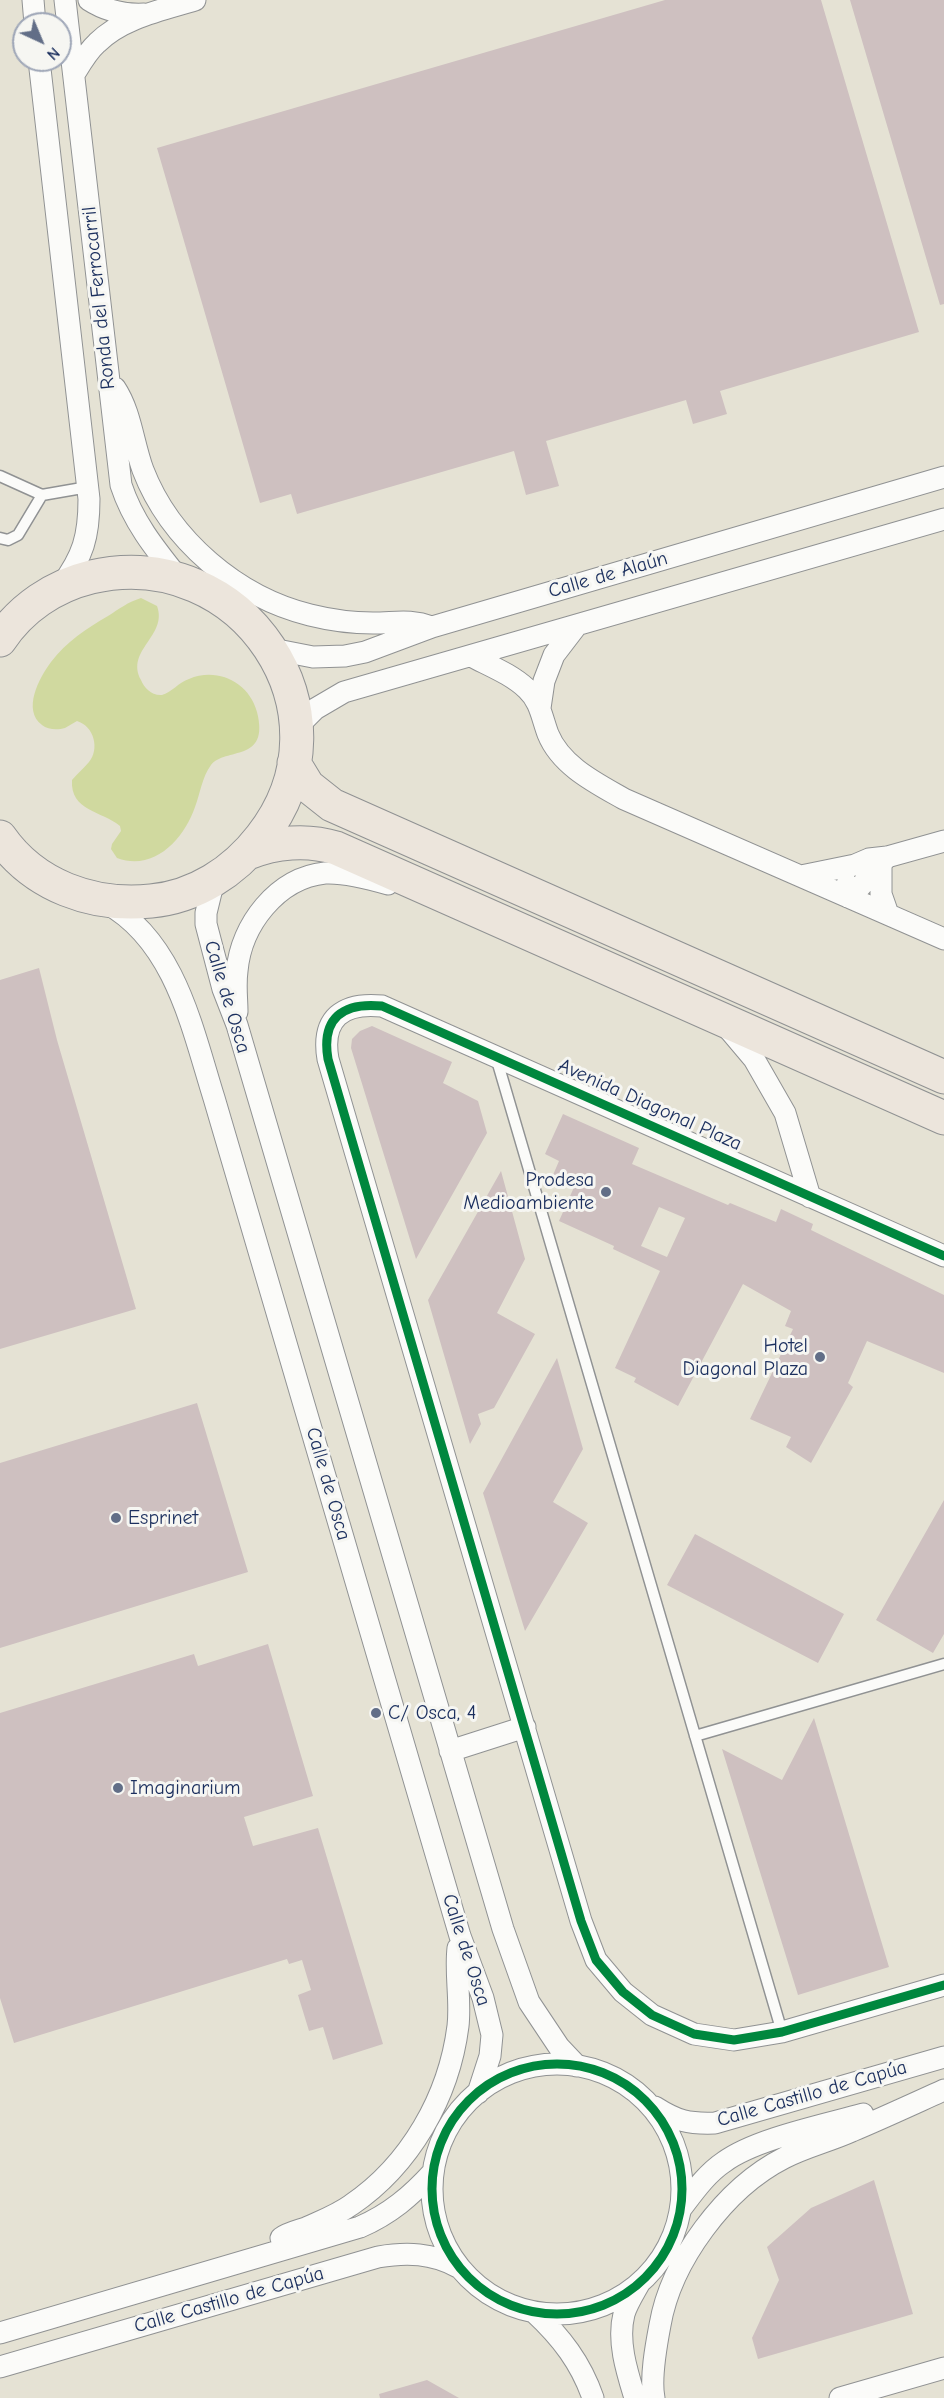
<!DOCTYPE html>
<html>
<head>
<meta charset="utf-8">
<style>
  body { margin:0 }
  #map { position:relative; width:944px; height:2398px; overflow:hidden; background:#e5e2d4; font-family:"Comic Neue",sans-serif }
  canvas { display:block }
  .north { position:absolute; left:12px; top:12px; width:60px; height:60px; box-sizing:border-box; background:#f6f6f2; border:2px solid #9ea6b7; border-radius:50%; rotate:136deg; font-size:16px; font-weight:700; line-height:24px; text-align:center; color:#1b2f5e }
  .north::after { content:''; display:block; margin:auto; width:21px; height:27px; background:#626e87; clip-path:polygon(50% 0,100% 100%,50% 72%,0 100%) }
</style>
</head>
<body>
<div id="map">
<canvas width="944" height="2398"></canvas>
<div class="north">N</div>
</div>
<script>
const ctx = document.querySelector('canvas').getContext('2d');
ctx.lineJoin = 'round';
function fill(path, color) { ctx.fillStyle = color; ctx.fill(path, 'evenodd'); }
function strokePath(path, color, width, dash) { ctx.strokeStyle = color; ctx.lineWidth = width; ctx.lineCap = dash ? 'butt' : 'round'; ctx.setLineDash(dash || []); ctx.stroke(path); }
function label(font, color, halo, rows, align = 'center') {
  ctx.font = font + ' "Comic Neue",sans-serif'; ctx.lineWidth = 6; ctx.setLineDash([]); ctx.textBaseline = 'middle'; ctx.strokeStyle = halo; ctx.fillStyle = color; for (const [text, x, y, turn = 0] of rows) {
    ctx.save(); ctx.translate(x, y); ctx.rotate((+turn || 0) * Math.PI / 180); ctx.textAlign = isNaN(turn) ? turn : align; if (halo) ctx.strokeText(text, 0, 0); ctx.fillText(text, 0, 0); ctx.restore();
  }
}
const green = new Path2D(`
  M 141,598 L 157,606 C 168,636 125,650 141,680 C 144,688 152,696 162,695 C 171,693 179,682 189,679 C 217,667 249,682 257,712 C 270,763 225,747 211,765 C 202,777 200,794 195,807 C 184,839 154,872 117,858 L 111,849 L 112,844 L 121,831 L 120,826 C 102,811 70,811 72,780 C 77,774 84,768 89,762 C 100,749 94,726 77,721 C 73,723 69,726 65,728 C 58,730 48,730 42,725 C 22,710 39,678 51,662 C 67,641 86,629 108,616 C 119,609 128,602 141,598 Z`);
const building = new Path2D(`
  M 665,0 L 821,0 L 919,332 L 720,391 L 727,414 L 693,424 L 686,400 L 546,441 L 559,486 L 526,495 L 514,451 L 297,514 L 291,494 L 260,503 L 157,148 Z
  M 850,0 L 944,0 L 944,304 L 940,305 Z
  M 39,968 L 57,1040 L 136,1309 L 0,1349 L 0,980 Z
  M 372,1026 L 452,1062 L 443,1083 L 478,1101 L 487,1133 L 416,1259 L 351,1048 L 352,1039 L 360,1031 Z
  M 563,1114 L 639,1148 L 632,1164 L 728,1205 L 730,1203 L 776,1222 L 781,1209 L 813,1224 L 811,1230 L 944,1295 L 944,1373 L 867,1341 L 848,1383 L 853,1387 L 811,1463 L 786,1447 L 791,1437 L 750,1419 L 793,1329 L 785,1326 L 791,1311 L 743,1284 L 678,1406 L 634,1382 L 636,1378 L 615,1368 L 660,1271 L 613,1249 L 614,1246 L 559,1221 L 575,1185 L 553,1175 L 559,1161 L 545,1154 ZM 659,1207 L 685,1218 L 667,1257 L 641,1246 Z
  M 501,1171 L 525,1259 L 497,1313 L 535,1334 L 494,1408 L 478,1414 L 481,1424 L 470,1444 L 428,1300 Z
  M 557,1358 L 583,1449 L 553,1502 L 588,1523 L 525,1631 L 483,1493 Z
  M 197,1403 L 248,1572 L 0,1648 L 0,1463 Z
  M 944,1500 L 944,1634 L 933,1653 L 876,1620 Z
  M 695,1534 L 844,1614 L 818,1663 L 667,1585 Z
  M 268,1644 L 313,1796 L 244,1817 L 253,1846 L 318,1828 L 383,2044 L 333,2060 L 323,2027 L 309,2031 L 298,1995 L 311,1990 L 302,1960 L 289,1964 L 287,1959 L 14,2043 L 0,1998 L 0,1713 L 194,1654 L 198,1666 Z
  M 814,1718 L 889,1967 L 798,1995 L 722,1749 L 782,1780 Z
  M 874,2180 L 913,2314 L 758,2359 L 752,2338 L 779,2280 L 767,2247 L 811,2208 Z
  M 427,2380 L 459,2398 L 380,2398 L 379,2394 Z`);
const lane = new Path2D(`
  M 0,476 L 42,495 L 88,487
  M 0,538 L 8,540 L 18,535 L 42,495
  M 496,1057 L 782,2032
  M 695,1736 L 944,1664`);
const street = new Path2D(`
  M 33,0 L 35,24
  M 65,0 L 121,485 C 133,522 156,550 180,580
  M 89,0 C 106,11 124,15 144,14
  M 39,60 L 89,499 C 89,537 83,556 61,586
  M 75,73 C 81,63 88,51 97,43 C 122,18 162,10 195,0
  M 115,388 C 131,412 133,443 143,470 C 170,540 237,597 310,615 C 330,620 352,623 373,623 C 396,623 410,619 432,627
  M 272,649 L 313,657 L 345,656 L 365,652 L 432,627 L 944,477
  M 471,656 C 490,666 511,674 527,689 C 540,701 542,718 548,734 C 561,766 596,783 624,799 L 944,939
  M 540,708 L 544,681 L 554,655 L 577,625
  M 296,728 L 315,709 L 344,692 L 944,519
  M 881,864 L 881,894 L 888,914
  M 801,876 L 855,865 L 869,859 L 887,857 L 944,841
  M 214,880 L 206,913 L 206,924 L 223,989 L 237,1025 L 503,1929 L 529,2002 L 559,2047 L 577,2066
  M 847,884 L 848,897 L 859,888 L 887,857
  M 106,903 C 175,941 192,1028 214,1098 L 460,1936 L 483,1998 L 492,2035 L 490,2056 L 478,2093
  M 237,1012 C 237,999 235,985 237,971 C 241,925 277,878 325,873 C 346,872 368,878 388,884
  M 727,1027 L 754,1059 L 785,1113 L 810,1197
  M 944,1256 L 382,1006 C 343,1002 321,1018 328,1059 L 581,1921 L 596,1960 L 623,1992 L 652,2015 L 694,2034 L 734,2040 L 782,2032 L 944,1985
  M 450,1751 L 525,1727
  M432 2189a125 125 0 1 1 250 0a125 125 0 1 1-250 0Z
  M 655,2107 C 677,2121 688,2124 715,2123 L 944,2057
  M 680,2210 C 693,2193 706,2174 724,2162 C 755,2139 824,2125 863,2114
  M 281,2238 C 288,2233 297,2231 306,2228 C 321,2221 337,2215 351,2205 C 410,2165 449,2097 458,2026 C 461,2000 455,1974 458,1948
  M 534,2312 C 561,2337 581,2363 593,2398
  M 0,2333 L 360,2227 C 390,2214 411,2196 433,2172
  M 0,2367 L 378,2257 C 407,2252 432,2253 458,2267
  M 635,2398 C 627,2372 617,2341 624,2314 C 627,2304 634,2293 639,2284
  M 654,2398 C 650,2378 656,2346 660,2325 C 671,2261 725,2188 784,2158 C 805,2147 830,2141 852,2131 C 883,2118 913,2104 944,2090
  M 840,2398 L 944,2368`);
const primary = new Path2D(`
  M 0,640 C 21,608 54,586 91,577 C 243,542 358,714 261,837 C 234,872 195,897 151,901 C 93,907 34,886 0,837
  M 294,763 L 308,786 L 332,805 L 944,1077
  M 248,853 C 275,842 307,839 336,848 L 944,1118`);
const cycleway = new Path2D(`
  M 944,1256 L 382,1006 C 343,1002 321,1018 328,1059 L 581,1921 L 596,1960 L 623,1992 L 652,2015 L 694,2034 L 734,2040 L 782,2032 L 944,1985
  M432 2189a125 125 0 1 1 250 0a125 125 0 1 1-250 0Z`);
const markers = [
  [606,1192,6,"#626e87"],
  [820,1357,6,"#626e87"],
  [116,1518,6,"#626e87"],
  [376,1713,6,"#626e87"],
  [118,1788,6,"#626e87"]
];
const streetNames = [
  ["Ronda del Ferrocarril",99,298,-96],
  ["Calle de Alaún",608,575,-16],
  ["Calle de Osca",227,997,73],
  ["Avenida Diagonal Plaza",650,1105,24],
  ["Calle de Osca",328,1484,74],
  ["Calle de Osca",466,1950,72],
  ["Calle Castillo de Capúa",812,2094,-16],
  ["Calle Castillo de Capúa",229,2300,-16]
];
const poiNames = [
  ["Prodesa",594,1180,"right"],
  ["Medioambiente",594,1203,"right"],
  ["Hotel",808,1346,"right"],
  ["Diagonal Plaza",808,1369,"right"],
  ["Esprinet",128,1518],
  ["C/ Osca, 4",388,1713],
  ["Imaginarium",130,1788]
];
fill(green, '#d0d99f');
fill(building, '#cec0c0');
strokePath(lane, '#909293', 13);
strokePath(street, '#909293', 23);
strokePath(primary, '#909293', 35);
strokePath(lane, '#fbfbf9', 10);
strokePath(street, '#fbfbf9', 21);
strokePath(primary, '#ece5dc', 33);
strokePath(cycleway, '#00873e', 9);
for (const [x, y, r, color] of markers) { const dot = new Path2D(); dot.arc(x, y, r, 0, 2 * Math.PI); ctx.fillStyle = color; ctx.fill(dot); strokePath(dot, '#f6f6f2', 2); }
label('20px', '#1b2f5e', '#f6f6f2', streetNames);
label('20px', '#1b2f5e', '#f6f6f2', poiNames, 'left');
</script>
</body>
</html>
